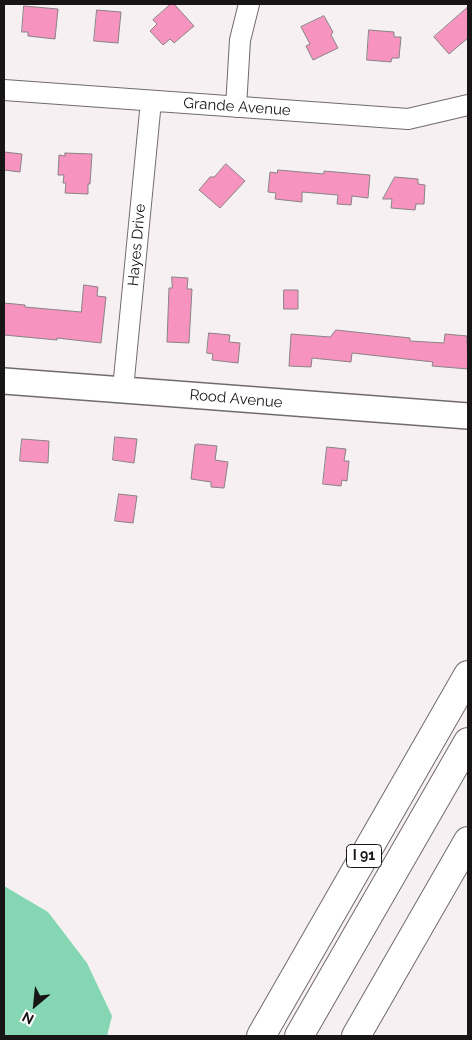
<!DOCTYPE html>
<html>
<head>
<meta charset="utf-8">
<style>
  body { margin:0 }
  #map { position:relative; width:472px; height:1040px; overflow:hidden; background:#f7f0f3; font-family:Raleway,sans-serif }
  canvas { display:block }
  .frame { position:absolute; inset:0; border:5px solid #181516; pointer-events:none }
  .north { position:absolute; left:10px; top:980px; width:50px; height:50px; -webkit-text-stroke:4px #fff; paint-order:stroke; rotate:208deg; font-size:14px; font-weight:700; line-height:20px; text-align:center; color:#181516 }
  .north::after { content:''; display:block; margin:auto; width:18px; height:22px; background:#181516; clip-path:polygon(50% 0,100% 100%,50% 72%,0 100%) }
</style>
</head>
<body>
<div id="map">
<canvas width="472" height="1040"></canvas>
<div class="frame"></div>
<div class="north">N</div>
</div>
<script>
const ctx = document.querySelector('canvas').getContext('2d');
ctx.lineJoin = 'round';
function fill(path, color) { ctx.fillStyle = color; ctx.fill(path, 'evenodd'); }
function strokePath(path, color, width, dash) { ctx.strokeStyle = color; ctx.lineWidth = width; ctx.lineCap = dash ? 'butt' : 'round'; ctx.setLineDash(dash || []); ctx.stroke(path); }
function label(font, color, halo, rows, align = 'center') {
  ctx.font = font + ' Raleway,sans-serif'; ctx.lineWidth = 4; ctx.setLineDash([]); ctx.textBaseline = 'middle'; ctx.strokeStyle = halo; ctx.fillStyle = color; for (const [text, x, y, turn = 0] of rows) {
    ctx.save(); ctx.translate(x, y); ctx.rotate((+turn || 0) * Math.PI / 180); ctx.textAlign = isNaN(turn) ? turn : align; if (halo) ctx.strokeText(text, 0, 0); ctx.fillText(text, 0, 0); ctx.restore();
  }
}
const green = new Path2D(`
  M 4,886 L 48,912 L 87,963 L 112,1016 L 107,1036 L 4,1036 Z`);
const building = new Path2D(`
  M 171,4 L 174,4 L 194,26 L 174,43 L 170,39 L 163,45 L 150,31 L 157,24 L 153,20 Z
  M 24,6 L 58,9 L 55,39 L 28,36 L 28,32 L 22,32 Z
  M 468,7 L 468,38 L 449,54 L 434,37 Z
  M 97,10 L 121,12 L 118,43 L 94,41 Z
  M 324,16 L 333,32 L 331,35 L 338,48 L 313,60 L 306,46 L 310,44 L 301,27 Z
  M 369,30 L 394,32 L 394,37 L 401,37 L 399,58 L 392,58 L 391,62 L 367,60 Z
  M 4,152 L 22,154 L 20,172 L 4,170 Z
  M 65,153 L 92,154 L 90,184 L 88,184 L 88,194 L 65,193 L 66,183 L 63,183 L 64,175 L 58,175 L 59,155 L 65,156 Z
  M 226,164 L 245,181 L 220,208 L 199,190 L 210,177 L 214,177 Z
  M 278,170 L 324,174 L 324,171 L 370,175 L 368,198 L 352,196 L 351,205 L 337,204 L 338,195 L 302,192 L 302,202 L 275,199 L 276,193 L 268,192 L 270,172 L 277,173 Z
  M 395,177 L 418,179 L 418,184 L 425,185 L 424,204 L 416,204 L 415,210 L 391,208 L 392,199 L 383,199 Z
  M 172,277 L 188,278 L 187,289 L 192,289 L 189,343 L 167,342 L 169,288 L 172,288 Z
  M 84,285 L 98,287 L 97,296 L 106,297 L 101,343 L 57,338 L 57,340 L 4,335 L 4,303 L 25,305 L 25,307 L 81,312 Z
  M 284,290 L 298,290 L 298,309 L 284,309 Z
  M 336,330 L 410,338 L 410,341 L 444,343 L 445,334 L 467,336 L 468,369 L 432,366 L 433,362 L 352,353 L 351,362 L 312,358 L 311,367 L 289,366 L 291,334 L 330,337 Z
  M 209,333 L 230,335 L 229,342 L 240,343 L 238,363 L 212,360 L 213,354 L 207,353 Z
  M 115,437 L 137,439 L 134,463 L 113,460 Z
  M 22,439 L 49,441 L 48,463 L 20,461 Z
  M 198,444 L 217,446 L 215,460 L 228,462 L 224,488 L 211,487 L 211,482 L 191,479 L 195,445 Z
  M 327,447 L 346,449 L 344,461 L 349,461 L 347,481 L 342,480 L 341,486 L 323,484 Z
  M 119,494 L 137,496 L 133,523 L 115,521 Z`);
const minor = new Path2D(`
  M 4,90 L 408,119 L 468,105
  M 236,107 L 240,40 L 249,4
  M 123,389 L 151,101`);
const tertiary = new Path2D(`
  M 4,381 L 468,416`);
const motorway = new Path2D(`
  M 261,1036 L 468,675
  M 299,1036 L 468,742
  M 356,1036 L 468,841`);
const shields = [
  [364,856,35]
];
const shieldNames = [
  ["I 91",364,856]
];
const streetNames = [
  ["Grande Avenue",237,107,4],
  ["Hayes Drive",137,245,-85],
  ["Rood Avenue",236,399,5]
];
fill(green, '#84d7b2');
fill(building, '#f693bf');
strokePath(building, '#898385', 1);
strokePath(minor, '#716b6d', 22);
strokePath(tertiary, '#716b6d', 28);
strokePath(motorway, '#716b6d', 30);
strokePath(minor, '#fff', 20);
strokePath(tertiary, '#fff', 25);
strokePath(motorway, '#fff', 28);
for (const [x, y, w] of shields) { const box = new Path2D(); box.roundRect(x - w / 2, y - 11.5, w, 23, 4); ctx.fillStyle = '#fff'; ctx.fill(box); strokePath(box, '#181516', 1); }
label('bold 14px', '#181516', null, shieldNames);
label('15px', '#181516', '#fff', streetNames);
</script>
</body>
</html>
